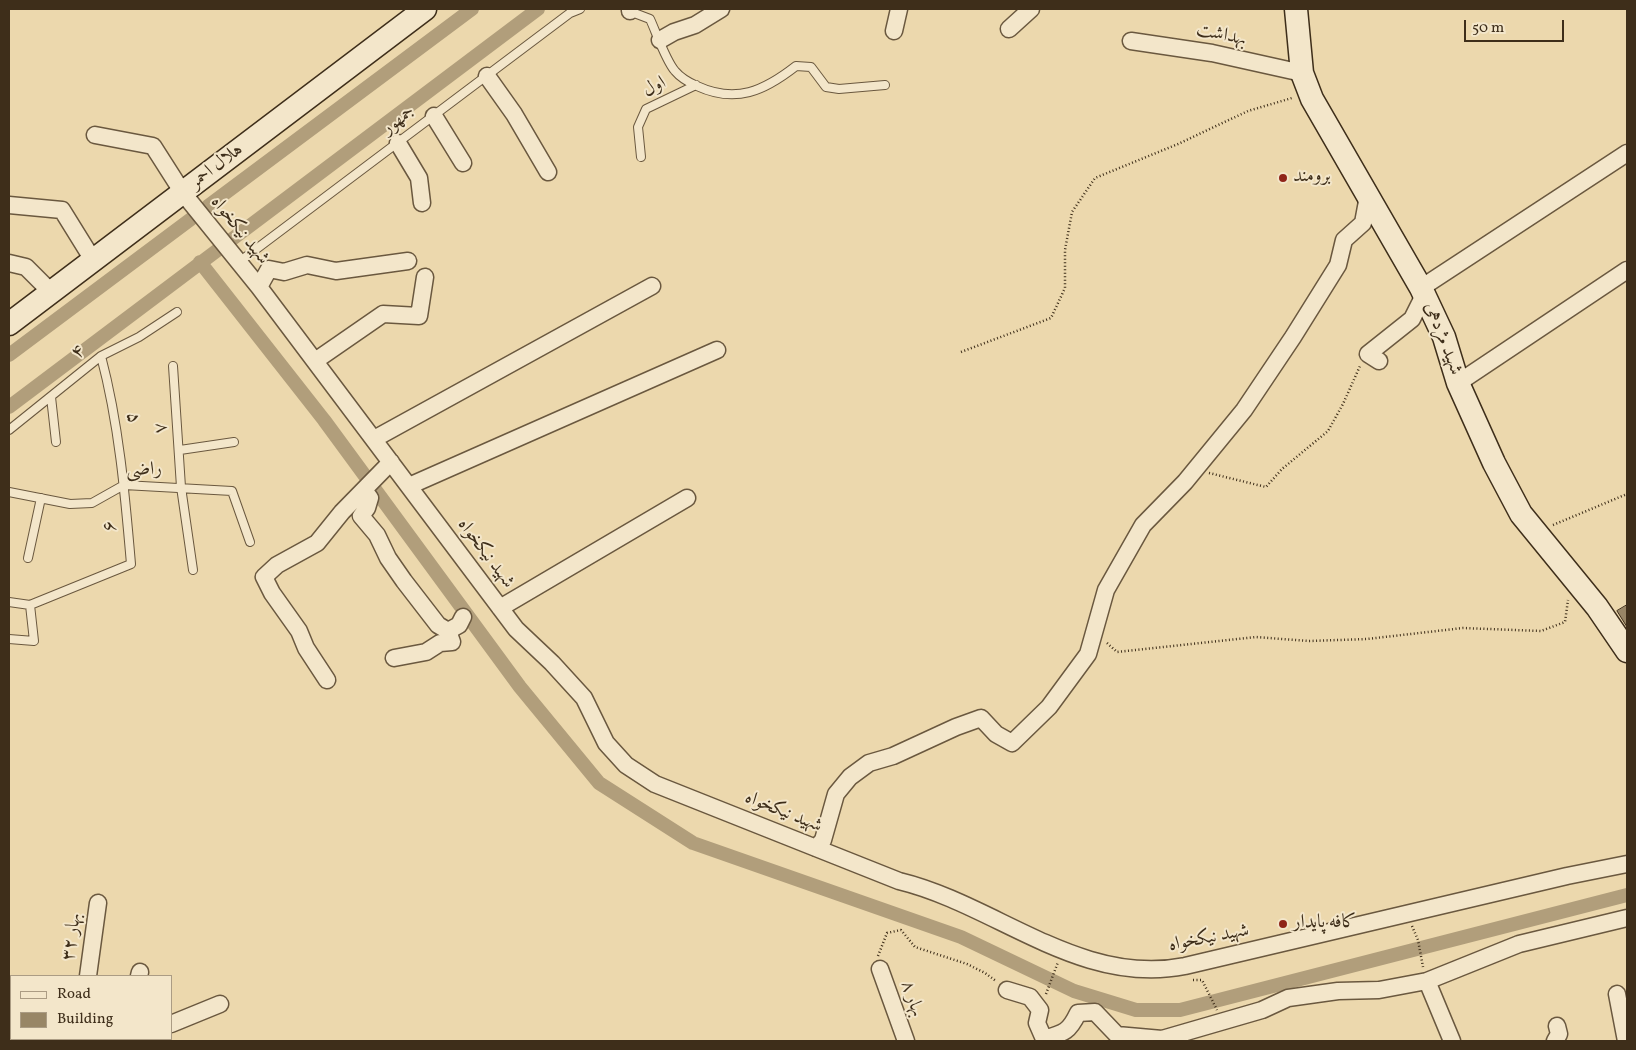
<!DOCTYPE html>
<html>
<head>
<meta charset="utf-8">
<style>
  body { margin:0 }
  #map { position:relative; width:1636px; height:1050px; overflow:hidden; background:#ecd8ad; font-family:Vollkorn,serif }
  canvas { display:block }
  .frame { position:absolute; inset:0; border:10px solid #3e2e1a; pointer-events:none }
  .legend { position:absolute; left:10px; top:975px; width:162px; height:65px; box-sizing:border-box; background:#f3e6ca; border:1px solid #ab9c84; margin:0; padding:6px 9px; list-style:none; font-size:15px; color:#3e2e1a }
  .legend li { display:flex; align-items:center; gap:10px; height:25px }
  .legend b { width:25px; border:1px solid #ab9c84 }
  .scale { position:absolute; left:1464px; top:20px; width:100px; height:22px; box-sizing:border-box; border:2px solid #3e2e1a; border-top:0; padding-left:6px; font-size:15px; line-height:18px; white-space:nowrap; color:#3e2e1a; -webkit-text-stroke:4px #f3e6ca; paint-order:stroke }
</style>
</head>
<body>
<div id="map">
<canvas width="1636" height="1050"></canvas>
<div class="frame"></div>
<ul class="legend">
<li><b style="height:6px;background:#f3e6ca"></b>Road</li>
<li><b style="height:14px;background:#988666"></b>Building</li>
</ul>
<div class="scale">50 m</div>
</div>
<script>
const ctx = document.querySelector('canvas').getContext('2d');
ctx.lineJoin = 'round';
function strokePath(path, color, width, dash) { ctx.strokeStyle = color; ctx.lineWidth = width; ctx.lineCap = dash ? 'butt' : 'round'; ctx.setLineDash(dash || []); ctx.stroke(path); }
function fill(path, color) { ctx.fillStyle = color; ctx.fill(path, 'evenodd'); }
function label(font, color, halo, rows, align = 'center') {
  ctx.font = font + ' Vollkorn,Amiri,serif'; ctx.lineWidth = 4; ctx.setLineDash([]); ctx.textBaseline = 'middle'; ctx.strokeStyle = halo; ctx.fillStyle = color; for (const [text, x, y, turn = 0] of rows) {
    ctx.save(); ctx.translate(x, y); ctx.rotate((+turn || 0) * Math.PI / 180); ctx.textAlign = isNaN(turn) ? turn : align; if (halo) ctx.strokeText(text, 0, 0); ctx.fillText(text, 0, 0); ctx.restore();
  }
}
const canal = new Path2D(`
  M 208,206 L 472,9
  M 200,262 L 324,420 L 520,687 L 599,783 L 693,843 L 961,937 L 1074,991 L 1136,1010 L 1180,1010 L 1627,895
  M 9,355 L 195,216
  M 9,407 L 538,9`);
const building = new Path2D(`
  M 1627,605 L 1627,627 L 1617,611 Z`);
const path = new Path2D(`
  M 961,352 L 1051,318 L 1065,288 L 1065,250 L 1072,212 L 1095,178 L 1178,144 L 1248,111 L 1292,98
  M 1209,473 L 1266,487 L 1282,469 L 1328,431 L 1343,404 L 1360,366
  M 1553,525 L 1627,494
  M 1107,643 L 1117,652 L 1256,637 L 1309,641 L 1367,639 L 1463,628 L 1541,631 L 1565,622 L 1568,600
  M 1412,926 L 1418,940 L 1423,967
  M 878,956 L 887,933 L 901,930 L 915,947 L 967,964 L 985,973 L 996,981
  M 1193,980 L 1202,980 L 1217,1010
  M 1046,994 L 1058,962`);
const lane = new Path2D(`
  M 629,11 L 650,19 C 656,32 666,61 675,71 C 680,77 690,83 697,86 C 736,104 764,91 796,66 L 811,67 L 826,87 L 839,89 L 885,85
  M 641,157 L 638,127 L 646,109 L 696,85
  M 239,262 L 570,13 L 580,9
  M 173,366 L 181,487 L 193,570
  M 51,397 L 56,442
  M 9,430 L 101,356 L 139,337 L 177,312
  M 180,450 L 234,442
  M 9,492 L 70,504 L 92,503 L 124,485 L 232,491 L 250,542
  M 28,558 L 41,498
  M 9,602 L 30,605 L 34,641 L 9,639
  M 30,605 L 131,564 C 125,494 119,424 101,356`);
const street = new Path2D(`
  M 630,11 L 630,9
  M 1009,29 L 1031,9
  M 894,31 L 899,9
  M 660,40 L 674,32 L 695,25 L 721,9
  M 1131,41 L 1212,53 L 1302,73
  M 487,76 L 514,114 L 548,172
  M 434,116 L 463,163
  M 95,135 L 153,146 L 183,193 L 259,287 L 516,629 L 552,663 L 584,698 L 606,743 L 626,765 L 655,784 L 899,881 C 995,904 1080,987 1185,966 L 1567,876 L 1627,864
  M 398,143 L 419,178 L 422,203
  M 9,205 L 62,210 L 93,260
  M 9,263 L 26,267 L 51,292
  M 259,287 L 269,269 L 284,272 L 307,265 L 336,271 L 408,261
  M 1421,288 L 1627,153
  M 315,361 L 383,314 L 419,316 L 425,277
  M 1379,361 L 1368,354 L 1412,319 L 1424,295
  M 1458,383 L 1627,270
  M 374,439 L 652,286
  M 409,486 L 717,350
  M 364,490 L 370,498 L 367,508 L 361,516 L 377,535 L 388,558 L 404,581 L 438,625 L 448,631
  M 500,608 L 687,498
  M 394,658 L 426,652 L 440,643 L 452,642 L 448,631 L 459,625 L 463,617
  M 327,680 L 306,648 L 299,631 L 272,593 L 264,577 L 277,565 L 317,543 L 342,512 L 391,462
  M 816,848 L 823,840 L 836,794 L 850,777 L 869,763 L 893,756 L 956,727 L 981,718 L 996,734 L 1012,743 L 1049,707 L 1088,654 L 1106,590 L 1143,525 L 1185,482 L 1244,410 L 1293,337 L 1338,265 L 1344,240 L 1363,223 L 1368,196
  M 880,969 L 906,1041
  M 88,976 L 98,903
  M 139,976 L 140,972
  M 1427,981 L 1452,1041
  M 1007,990 L 1030,997 L 1040,1010 L 1037,1023 L 1044,1039 C 1064,1033 1069,1032 1078,1013 L 1095,1012 L 1117,1035 L 1162,1039 L 1262,1010 L 1288,998 L 1338,991 L 1379,990 L 1427,981 L 1519,944 L 1627,918
  M 1617,994 L 1626,1041
  M 171,1024 L 220,1004
  M 82,1039 L 83,1041
  M 134,1041 L 138,1039
  M 1555,1041 L 1559,1034 L 1557,1026`);
const secondary = new Path2D(`
  M 1296,9 L 1302,73 L 1312,99 L 1421,288 L 1444,337 L 1458,383 L 1494,463 L 1521,514 L 1597,607 L 1627,651
  M 9,324 L 425,9`);
const markers = [
  [1283,178,5,"#8f2418"],
  [1283,924,5,"#8f2418"]
];
const streetNames = [
  ["بهداشت",1221,36,12],
  ["اول",655,88,-29],
  ["جمهور",399,121,-37],
  ["هلال احمر",217,167,-37],
  ["شهید نیکخواه",239,231,51],
  ["شهید مژدهی",1442,339,69],
  ["۴",79,353,-39],
  ["۵",132,418,82],
  ["۷",162,428,-95],
  ["راضی",144,471,-2],
  ["۶",111,526,-95],
  ["شهید نیکخواه",485,554,53],
  ["شهید نیکخواه",783,813,22],
  ["بهار ۳۲",73,937,-82],
  ["شهید نیکخواه",1209,939,-11],
  ["بهار ۸",911,999,71]
];
const poiNames = [
  ["برومند",1293,178],
  ["کافه پایدار",1293,924]
];
strokePath(canal, '#b19e7b', 14);
fill(building, '#988666');
strokePath(building, '#3e2e1a', 1);
strokePath(lane, '#6a583f', 10);
strokePath(street, '#6a583f', 19);
strokePath(secondary, '#3e2e1a', 25);
strokePath(path, '#3e2e1a', 2.5, [1, 2.5]);
strokePath(lane, '#f3e6ca', 8);
strokePath(street, '#f3e6ca', 16);
strokePath(secondary, '#f3e6ca', 22);
for (const [x, y, r, color] of markers) { const dot = new Path2D(); dot.arc(x, y, r, 0, 2 * Math.PI); ctx.fillStyle = color; ctx.fill(dot); strokePath(dot, '#f3e6ca', 2); }
label('19px', '#3e2e1a', '#f3e6ca', streetNames);
label('19px', '#3e2e1a', '#f3e6ca', poiNames, 'left');
</script>
</body>
</html>
